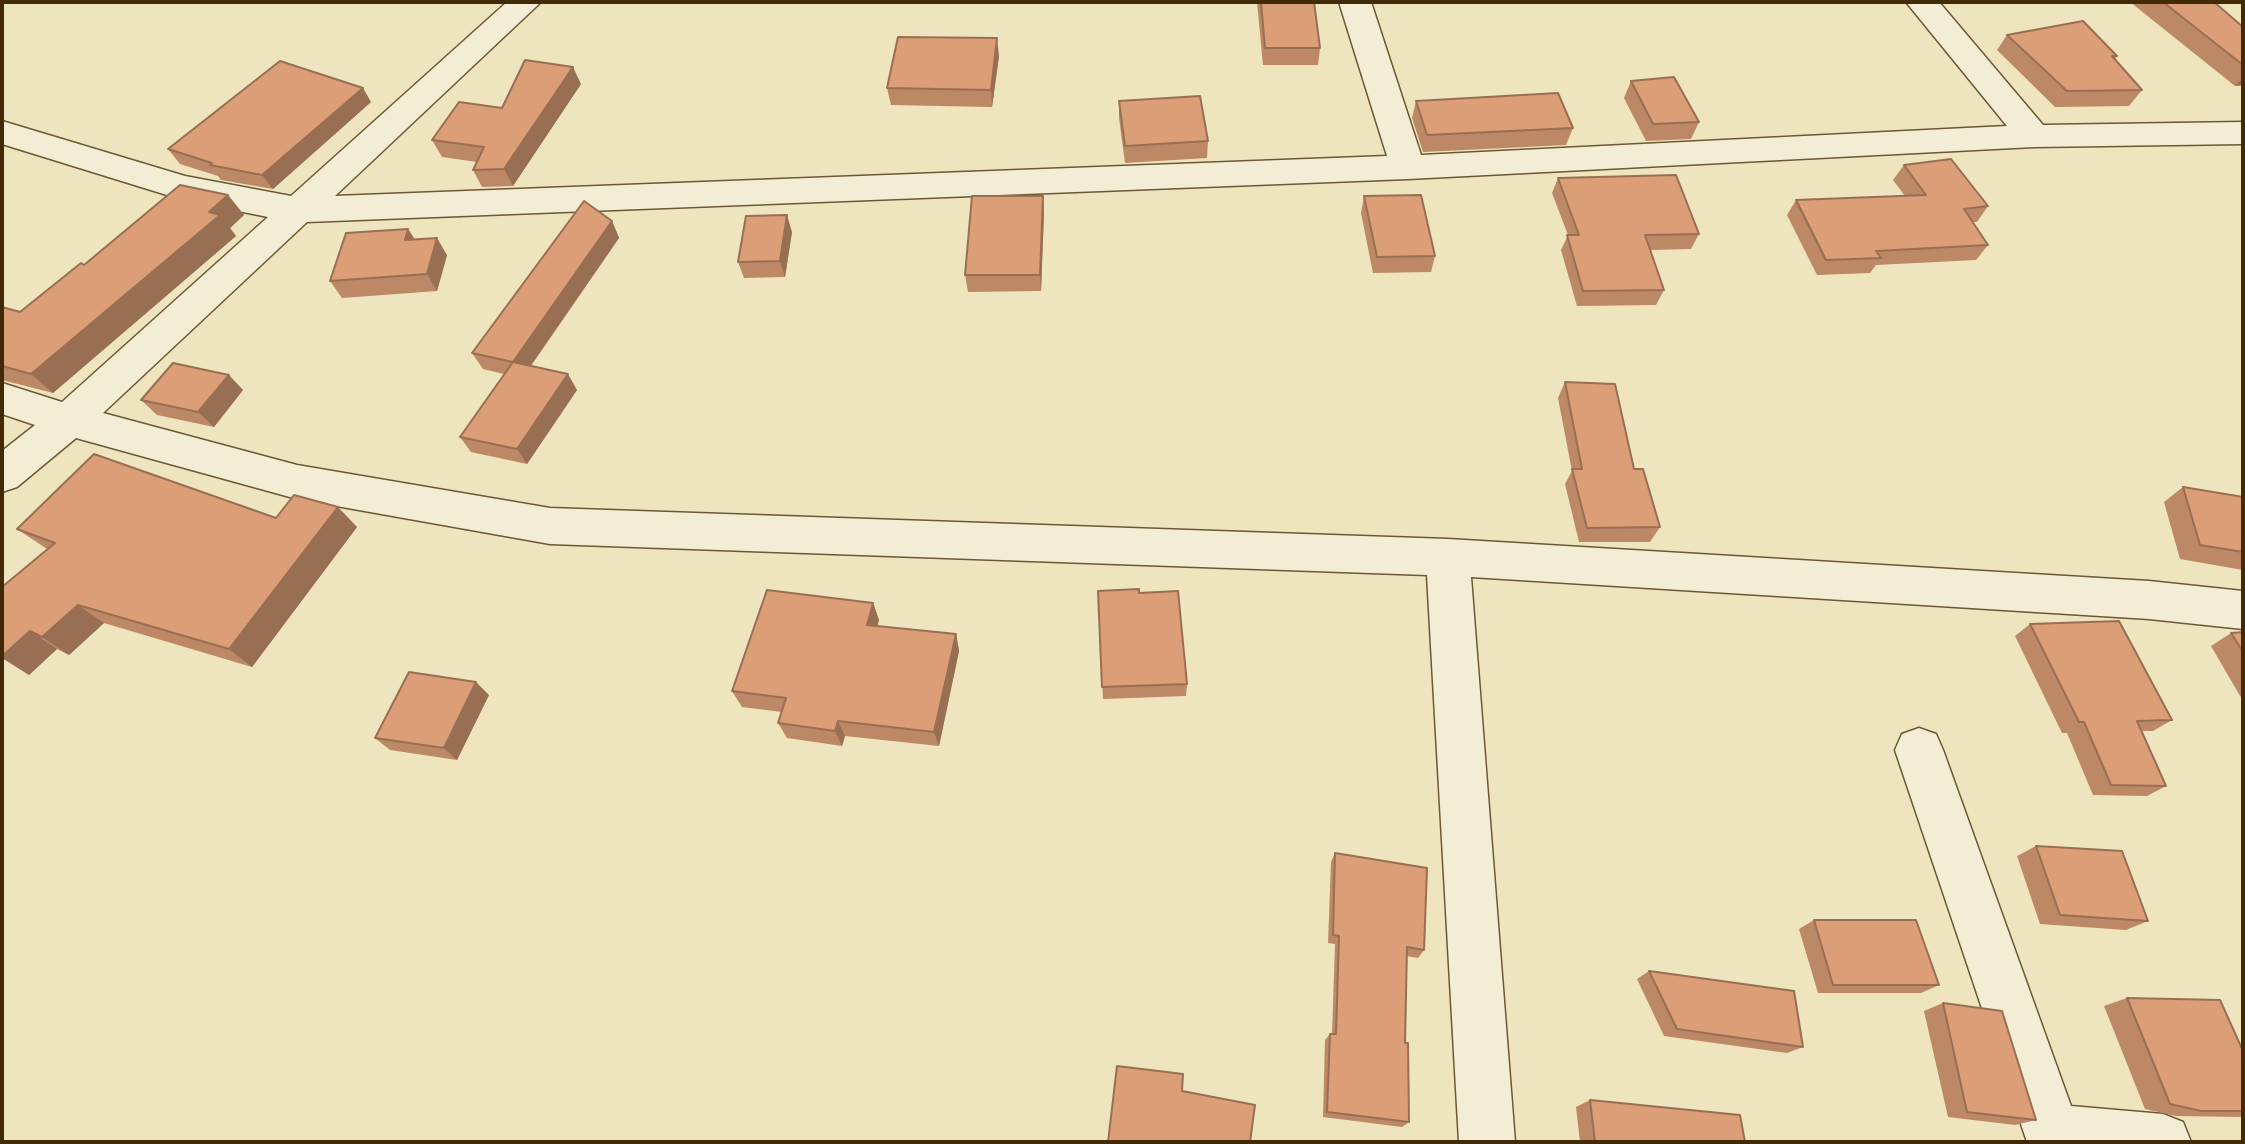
<!DOCTYPE html>
<html>
<head>
<meta charset="utf-8">
<style>
  body { margin:0 }
  #map { position:relative; width:2245px; height:1144px; overflow:hidden; background:#eee4be; font-family:"IM FELL English",serif }
  canvas { display:block }
  .frame { position:absolute; inset:0; border:4px solid #412a05; pointer-events:none }
</style>
</head>
<body>
<div id="map">
<canvas width="2245" height="1144"></canvas>
<div class="frame"></div>
</div>
<script>
const ctx = document.querySelector('canvas').getContext('2d');
ctx.lineJoin = 'round';
function strokePath(path, color, width, dash) { ctx.strokeStyle = color; ctx.lineWidth = width; ctx.lineCap = dash ? 'butt' : 'round'; ctx.setLineDash(dash || []); ctx.stroke(path); }
function fill(path, color) { ctx.fillStyle = color; ctx.fill(path, 'evenodd'); }
const minor = new Path2D(`
  M 507,2 L 541,2 L 335,196 L 1387,156 L 1339,2 L 1371,2 L 1421,155 L 2007,126 L 1906,2 L 1939,2 L 2043,125 L 2243,122 L 2243,144 L 2034,147 L 1408,179 L 307,222 L 103,413 L 297,465 L 550,508 L 1448,539 L 2149,581 L 2243,591 L 2243,629 L 2149,619 L 1471,577 L 1515,1142 L 1459,1142 L 1427,575 L 550,544 L 297,499 L 76,438 L 17,487 L 2,492 L 2,451 L 35,425 L 2,414 L 2,383 L 62,402 L 268,217 L 183,200 L 2,144 L 2,121 L 185,176 L 291,196 Z
  M 1919,728 L 1936,734 L 1943,750 L 2071,1106 L 2163,1114 L 2183,1122 L 2191,1142 L 2027,1142 L 1895,750 L 1902,734 Z`);
const wall = new Path2D(`
  M 1257,2 L 1314,2 L 1320,48 L 1318,65 L 1263,65 Z
  M 2130,2 L 2214,2 L 2243,27 L 2243,85 L 2235,86 Z
  M 2007,35 L 2117,56 L 2115,59 L 2142,90 L 2129,106 L 2055,107 L 1997,50 Z
  M 999,56 L 992,107 L 891,105 L 887,88 Z
  M 1631,81 L 1699,122 L 1691,139 L 1646,141 L 1624,98 Z
  M 581,84 L 513,186 L 482,187 L 473,170 L 477,162 L 442,157 L 432,140 L 502,108 Z
  M 1119,101 L 1208,141 L 1207,158 L 1125,163 L 1119,118 Z
  M 1416,101 L 1573,128 L 1566,145 L 1423,152 L 1412,118 Z
  M 371,102 L 273,189 L 221,180 L 218,176 L 180,164 L 168,149 Z
  M 1904,165 L 1988,206 L 1977,222 L 1972,222 L 1988,245 L 1976,260 L 1876,265 L 1870,273 L 1817,275 L 1787,215 L 1796,200 L 1905,196 L 1893,180 Z
  M 1558,178 L 1699,234 L 1691,249 L 1650,250 L 1664,290 L 1656,305 L 1577,306 L 1561,250 L 1568,235 L 1552,193 Z
  M 228,195 L 244,215 L 230,228 L 236,236 L 53,393 L 2,380 L 2,307 L 20,312 L 84,265 Z
  M 1364,196 L 1435,256 L 1431,272 L 1373,273 L 1361,213 Z
  M 1044,212 L 1041,291 L 968,292 L 965,275 Z
  M 612,221 L 619,238 L 531,366 L 577,390 L 527,464 L 471,452 L 460,437 L 504,374 L 483,369 L 472,353 Z
  M 408,229 L 415,240 L 447,255 L 437,291 L 342,298 L 330,281 Z
  M 792,232 L 785,277 L 744,278 L 738,262 Z
  M 1565,382 L 1634,469 L 1660,527 L 1650,542 L 1579,542 L 1565,484 L 1572,471 L 1558,398 Z
  M 243,390 L 214,427 L 157,415 L 141,400 Z
  M 2183,487 L 2243,497 L 2243,570 L 2180,559 L 2164,502 Z
  M 276,518 L 357,527 L 252,667 L 104,623 L 69,655 L 57,649 L 29,675 L 47,549 L 17,529 Z
  M 1098,591 L 1139,593 L 1187,684 L 1186,696 L 1103,699 Z
  M 873,603 L 879,620 L 877,626 L 956,634 L 959,651 L 939,746 L 845,736 L 842,746 L 787,738 L 778,723 L 782,712 L 742,707 L 732,691 Z
  M 2030,624 L 2172,720 L 2153,731 L 2141,731 L 2166,786 L 2147,796 L 2093,795 L 2067,733 L 2062,733 L 2015,636 Z
  M 2243,632 L 2243,701 L 2211,646 L 2231,633 Z
  M 489,695 L 457,760 L 390,750 L 375,738 Z
  M 2036,846 L 2148,921 L 2126,930 L 2040,924 L 2017,856 Z
  M 1335,853 L 1424,950 L 1418,958 L 1406,956 L 1405,1043 L 1409,1122 L 1402,1127 L 1323,1117 L 1325,1040 L 1330,1034 L 1332,1034 L 1335,944 L 1328,943 L 1331,862 Z
  M 1814,920 L 1939,985 L 1921,993 L 1818,993 L 1799,929 Z
  M 1649,971 L 1803,1047 L 1787,1053 L 1664,1036 L 1637,979 Z
  M 2127,998 L 2243,1051 L 2243,1117 L 2176,1116 L 2145,1109 L 2104,1006 Z
  M 1943,1003 L 2036,1120 L 2015,1125 L 1948,1117 L 1924,1011 Z
  M 1590,1100 L 1745,1142 L 1580,1142 L 1576,1107 Z`);
const shadedWall = new Path2D(`
  M 997,38 L 999,56 L 992,107 L 991,90 Z
  M 573,67 L 581,84 L 513,186 L 504,169 Z
  M 2243,78 L 2243,85 L 2235,86 Z
  M 363,88 L 371,102 L 273,189 L 262,175 Z
  M 228,195 L 244,215 L 230,228 L 236,236 L 53,393 L 31,374 Z
  M 1043,196 L 1044,212 L 1041,291 L 1040,275 Z
  M 787,215 L 792,232 L 785,277 L 780,261 Z
  M 612,221 L 619,238 L 522,378 L 513,362 Z
  M 408,229 L 419,246 L 405,240 Z
  M 437,238 L 447,255 L 437,291 L 427,274 Z
  M 568,374 L 577,390 L 527,464 L 517,449 Z
  M 229,375 L 243,390 L 214,427 L 198,412 Z
  M 338,507 L 357,527 L 252,667 L 229,649 Z
  M 873,603 L 879,620 L 873,642 L 867,625 Z
  M 78,605 L 104,623 L 69,655 L 42,637 Z
  M 30,631 L 57,649 L 29,675 L 2,658 L 2,656 Z
  M 956,634 L 959,651 L 939,746 L 934,732 Z
  M 476,682 L 489,695 L 457,760 L 444,748 Z
  M 838,721 L 845,736 L 842,746 L 835,731 Z`);
const building = new Path2D(`
  M 1261,2 L 1314,2 L 1320,48 L 1265,48 Z
  M 2163,2 L 2214,2 L 2243,27 L 2243,65 Z
  M 2083,21 L 2117,56 L 2112,56 L 2142,90 L 2067,91 L 2007,35 Z
  M 898,37 L 997,38 L 991,90 L 887,88 Z
  M 525,60 L 573,67 L 504,169 L 473,170 L 484,147 L 432,140 L 459,102 L 502,108 Z
  M 280,61 L 363,88 L 262,175 L 210,165 L 212,163 L 168,149 Z
  M 1674,77 L 1699,122 L 1653,124 L 1631,81 Z
  M 1558,93 L 1573,128 L 1427,135 L 1416,101 Z
  M 1200,96 L 1208,141 L 1125,146 L 1119,101 Z
  M 1951,159 L 1988,206 L 1964,209 L 1988,245 L 1876,251 L 1881,258 L 1826,260 L 1796,200 L 1926,195 L 1904,165 Z
  M 1676,175 L 1699,234 L 1645,235 L 1664,290 L 1583,291 L 1567,235 L 1579,235 L 1558,178 Z
  M 180,185 L 228,195 L 209,212 L 220,215 L 31,374 L 2,366 L 2,307 L 20,312 L 81,263 L 84,265 Z
  M 1421,195 L 1435,256 L 1377,257 L 1364,196 Z
  M 972,196 L 1043,196 L 1040,275 L 965,275 Z
  M 584,201 L 612,221 L 513,362 L 472,353 Z
  M 787,215 L 780,261 L 738,262 L 746,216 Z
  M 408,229 L 405,240 L 437,238 L 427,274 L 330,281 L 346,233 Z
  M 513,362 L 568,374 L 517,449 L 460,437 Z
  M 173,363 L 229,375 L 198,412 L 141,400 Z
  M 1565,382 L 1615,384 L 1634,469 L 1643,469 L 1660,527 L 1587,528 L 1572,469 L 1582,469 Z
  M 94,454 L 276,518 L 294,495 L 338,507 L 229,649 L 78,605 L 42,637 L 30,631 L 2,656 L 2,587 L 55,543 L 17,529 Z
  M 2183,487 L 2243,497 L 2243,552 L 2200,545 Z
  M 1139,589 L 1139,593 L 1178,591 L 1187,684 L 1102,687 L 1098,591 Z
  M 767,590 L 873,603 L 867,625 L 956,634 L 934,732 L 838,721 L 835,731 L 778,723 L 786,698 L 732,691 Z
  M 2119,621 L 2172,720 L 2137,721 L 2166,786 L 2111,785 L 2084,722 L 2079,722 L 2030,624 Z
  M 2243,632 L 2243,652 L 2231,633 Z
  M 409,672 L 476,682 L 444,748 L 375,738 Z
  M 2036,846 L 2122,851 L 2148,921 L 2060,915 Z
  M 1335,853 L 1427,868 L 1424,950 L 1407,947 L 1405,1043 L 1408,1043 L 1409,1122 L 1327,1112 L 1330,1034 L 1336,1034 L 1339,936 L 1333,935 Z
  M 1814,920 L 1916,920 L 1939,985 L 1833,985 Z
  M 1649,971 L 1794,991 L 1803,1047 L 1677,1029 Z
  M 2127,998 L 2220,1000 L 2243,1051 L 2243,1111 L 2201,1111 L 2170,1104 Z
  M 1943,1003 L 2002,1011 L 2036,1120 L 1967,1112 Z
  M 1117,1066 L 1183,1074 L 1182,1091 L 1255,1105 L 1250,1142 L 1108,1142 Z
  M 1590,1100 L 1740,1115 L 1745,1142 L 1595,1142 Z`);
strokePath(minor, '#6c5833', 3);
fill(minor, '#f4edd5');
fill(wall, '#bc8866');
fill(shadedWall, '#996f53');
fill(building, '#db9e77');
strokePath(building, '#996f53', 2);
</script>
</body>
</html>
